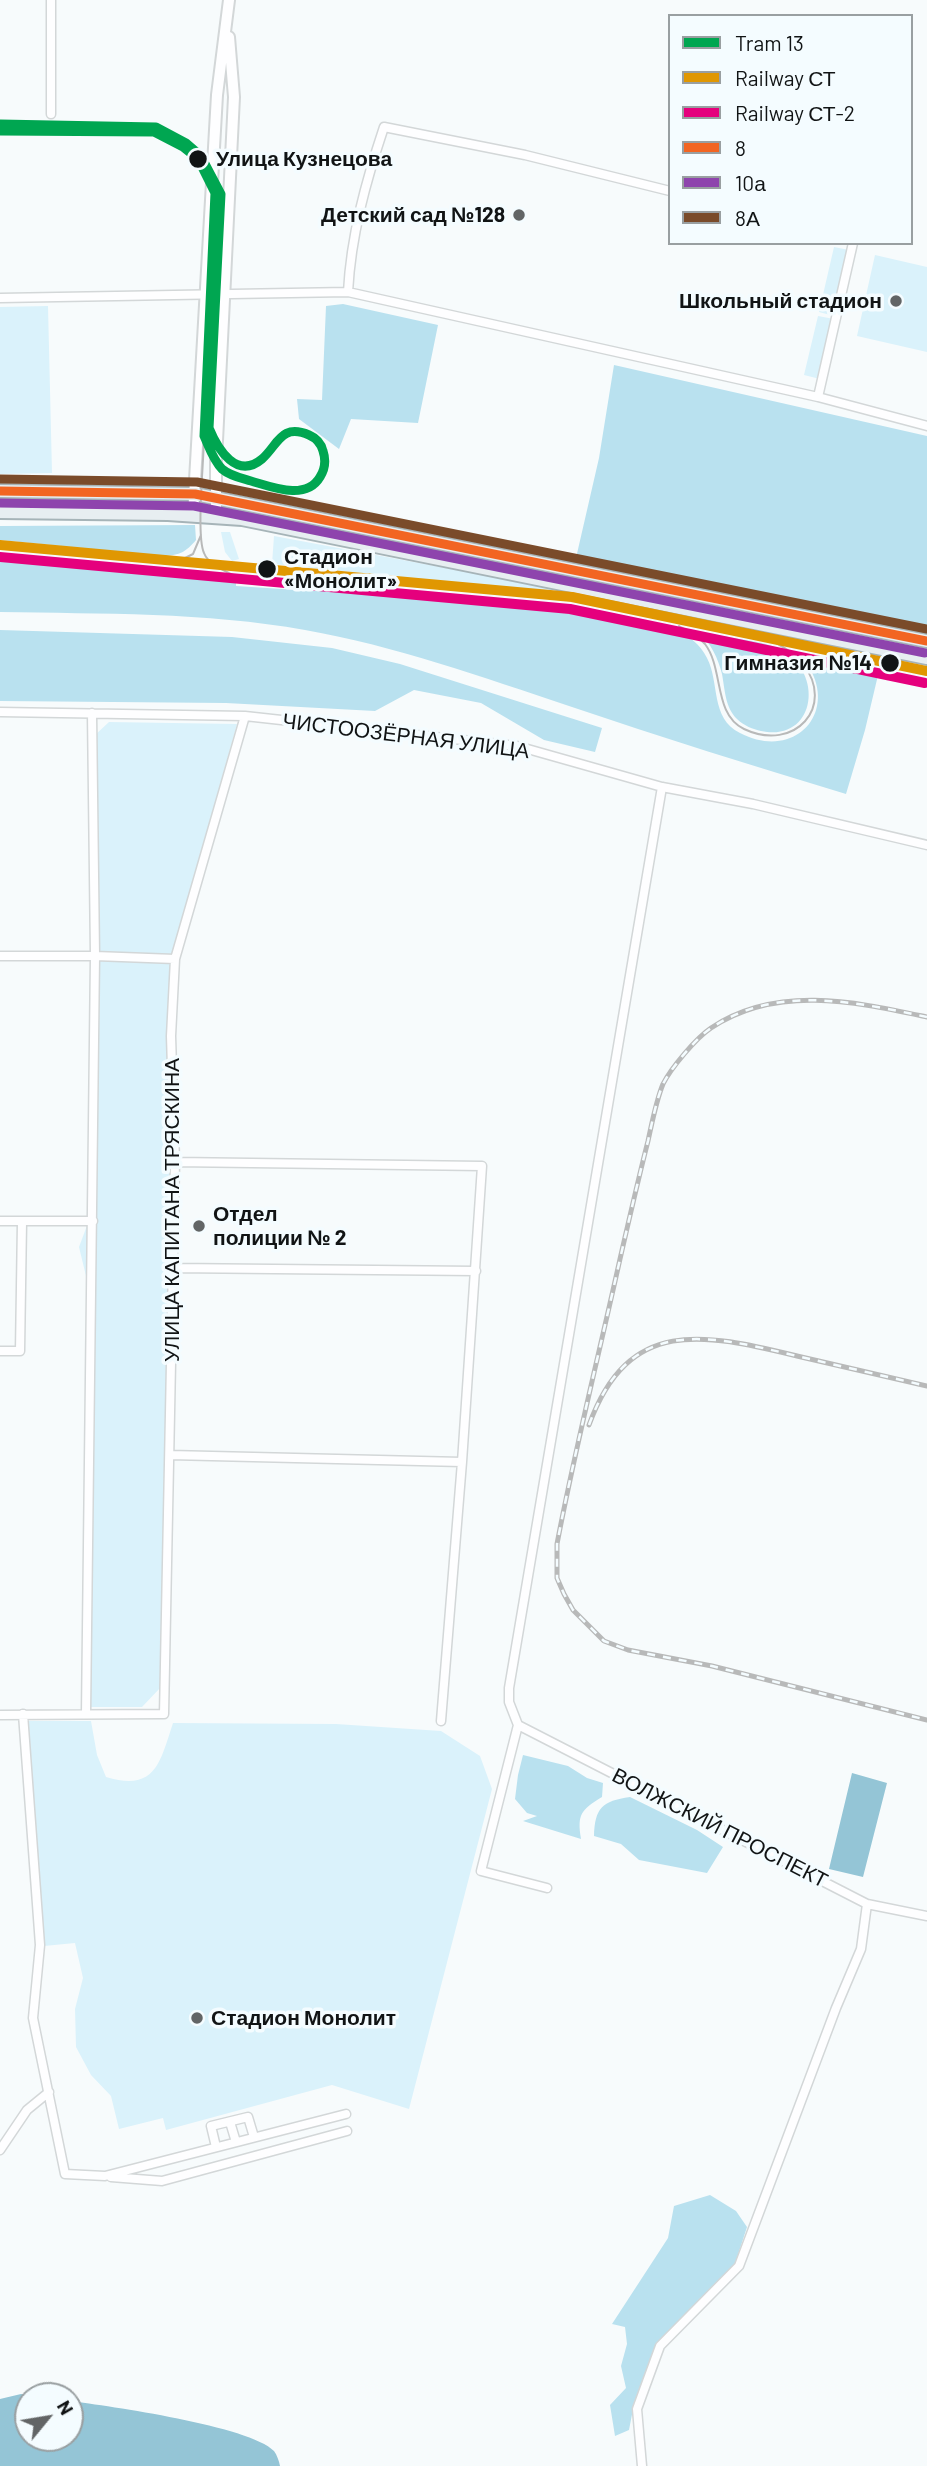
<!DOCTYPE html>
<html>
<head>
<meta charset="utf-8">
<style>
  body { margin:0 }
  #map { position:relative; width:927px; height:2466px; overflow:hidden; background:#f7fbfc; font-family:Barlow,sans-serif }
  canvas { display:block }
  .legend { position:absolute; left:668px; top:14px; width:245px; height:231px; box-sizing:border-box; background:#f4fcff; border:2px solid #999fa1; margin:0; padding:9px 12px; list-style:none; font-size:21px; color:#111415 }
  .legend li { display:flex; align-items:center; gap:14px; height:35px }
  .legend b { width:35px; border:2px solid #999fa1 }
  .north { position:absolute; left:14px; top:2382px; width:70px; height:70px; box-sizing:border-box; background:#f4fcff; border:2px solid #999fa1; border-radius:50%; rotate:60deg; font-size:19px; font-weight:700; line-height:28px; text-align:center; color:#111415 }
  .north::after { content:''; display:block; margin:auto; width:24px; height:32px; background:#626566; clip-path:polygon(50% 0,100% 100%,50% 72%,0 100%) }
</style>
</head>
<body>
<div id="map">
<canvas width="927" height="2466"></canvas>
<ul class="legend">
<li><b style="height:9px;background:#00a651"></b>Tram 13</li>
<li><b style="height:9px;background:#e09702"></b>Railway СТ</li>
<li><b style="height:9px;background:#e5007d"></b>Railway СТ-2</li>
<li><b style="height:9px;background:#f26522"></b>8</li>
<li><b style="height:9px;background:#8e44ad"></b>10а</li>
<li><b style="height:9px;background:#7a4b2a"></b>8А</li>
</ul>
<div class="north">N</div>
</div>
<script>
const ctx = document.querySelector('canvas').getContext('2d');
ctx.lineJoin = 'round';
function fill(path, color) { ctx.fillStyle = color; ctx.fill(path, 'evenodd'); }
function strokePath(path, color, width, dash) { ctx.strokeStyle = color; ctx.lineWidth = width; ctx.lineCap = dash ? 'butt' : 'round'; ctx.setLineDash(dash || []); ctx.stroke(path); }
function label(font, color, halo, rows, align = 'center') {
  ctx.font = font + ' Barlow,sans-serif'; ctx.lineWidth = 7; ctx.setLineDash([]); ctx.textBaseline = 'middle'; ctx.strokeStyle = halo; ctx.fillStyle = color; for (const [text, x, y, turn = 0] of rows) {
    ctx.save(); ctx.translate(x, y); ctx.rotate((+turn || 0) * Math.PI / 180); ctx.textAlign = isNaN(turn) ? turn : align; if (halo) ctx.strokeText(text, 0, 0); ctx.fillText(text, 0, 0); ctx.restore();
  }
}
const green = new Path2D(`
  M 834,247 L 849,250 L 834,316 L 819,312 Z
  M 875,255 L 927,267 L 927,352 L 857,336 Z
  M 48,306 L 52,473 L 0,474 L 0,307 Z
  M 818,316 L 834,319 L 820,379 L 804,375 Z
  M 0,495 L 173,499 L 173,502 L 169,505 L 0,504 Z
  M 221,532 L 230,532 L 239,559 L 232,561 L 225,552 Z
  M 274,536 L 553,588 L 552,592 L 272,564 Z
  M 109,722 L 237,724 L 172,959 L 173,1162 L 161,1687 L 142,1707 L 89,1707 L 93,1305 L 79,1247 L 88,1223 L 96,960 L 94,736 Z
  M 28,1721 L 91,1721 L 97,1755 L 106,1777 C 156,1792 160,1762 173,1723 L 336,1724 L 441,1731 L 480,1756 L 492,1789 L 409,2109 L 332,2085 L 166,2130 L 163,2118 L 119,2129 L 111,2096 L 91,2075 L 76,2047 L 75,2009 L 83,1978 L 75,1943 L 44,1946 Z`);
const forest = new Path2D(`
  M 343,304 L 438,325 L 418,423 L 351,419 L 339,449 L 299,419 L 297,399 L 322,400 L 326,306 Z
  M 614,365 L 927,436 L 927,629 L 576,558 L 599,458 Z
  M 195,525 L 196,540 C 186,552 180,555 164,556 L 0,540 L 0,526 Z
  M 0,557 L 236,581 L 236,586 L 298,590 L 303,586 L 572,610 L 676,629 C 689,636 700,644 707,658 C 720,683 710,718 740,733 C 800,764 846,703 798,653 L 879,671 L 865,730 L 846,794 C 753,766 661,737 569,706 C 482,677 396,646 305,630 C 205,612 102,614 0,612 Z
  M 0,630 L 232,637 L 332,648 L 400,664 L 602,728 L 595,752 L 544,740 L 481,703 L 414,690 L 375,711 L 226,703 L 0,701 Z
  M 699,632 C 719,636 762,641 778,648 C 826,671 816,743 761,731 C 753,729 744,726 737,719 C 725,707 725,690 722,674 C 718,658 711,644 699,632 Z
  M 523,1755 L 568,1766 L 587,1778 L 603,1783 L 602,1797 C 581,1810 577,1814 581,1839 L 523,1821 L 537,1816 L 527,1813 L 515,1799 L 518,1775 Z
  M 630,1797 L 697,1830 L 723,1847 L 707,1873 L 639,1860 L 621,1844 L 594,1836 C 595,1808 602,1801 630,1797 Z
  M 710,2195 L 736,2211 L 747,2227 L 735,2264 L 659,2340 L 634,2404 L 629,2430 L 615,2436 L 610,2405 L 626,2388 L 621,2366 L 627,2344 L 625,2327 L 612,2324 L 668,2238 L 674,2206 Z`);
const water = new Path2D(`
  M 852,1773 L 887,1783 L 863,1877 L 829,1869 Z
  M 21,2394 L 35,2396 L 28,2396 L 28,2438 L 70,2438 L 70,2401 C 109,2406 250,2426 274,2451 C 277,2455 279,2461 280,2466 L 0,2466 L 0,2399 Z`);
const minor = new Path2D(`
  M 51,114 L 51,0
  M 348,292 C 351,235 366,181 384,127 L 525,155 L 670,191
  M 0,298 L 348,292 L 818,397 L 927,426
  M 818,397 L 853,243
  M 0,712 L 245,716 L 517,746 L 662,787 L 753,804 L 927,845
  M 0,956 L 95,956 L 175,959
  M 175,1162 L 482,1166 L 462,1462 L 441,1721
  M 0,1221 L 93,1221
  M 173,1268 L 476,1271
  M 0,1351 L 20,1351 L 22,1222
  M 170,1455 L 462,1462
  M 23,1714 L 40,1945 L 33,2018 L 65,2174 L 105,2176 L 346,2114
  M 86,1714 L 95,956 L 92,713
  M 0,1715 L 164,1714 L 175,1162 L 171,1036 L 175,959 L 245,716
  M 518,1725 L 867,1904 L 927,1916
  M 547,1888 L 481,1871 L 518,1725 L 509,1702 L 509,1688 L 662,787
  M 230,2122 L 236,2142
  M 216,2147 L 211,2126 L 248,2117 L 254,2137
  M 0,2150 L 27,2110 L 49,2092
  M 111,2177 L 162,2181 L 347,2131
  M 642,2466 L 637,2409 L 660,2346 L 739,2266 L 836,2008 L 861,1949 L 867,1904`);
const tertiary = new Path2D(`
  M 193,515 L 217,95 L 229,0
  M 216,516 L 216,461 L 234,97 L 229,37`);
const primary = new Path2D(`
  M 0,491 L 195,494 L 927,641
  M 0,512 L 168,514 L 242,519 L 927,658`);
const tram = new Path2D(`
  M 204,436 C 204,460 196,535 204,553 C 208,564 225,571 235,576
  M 179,561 L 193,554 L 201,535
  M 679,626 C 688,631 698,636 705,644 C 724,669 713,714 744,729 C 795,753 836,706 803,664 C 794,652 777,643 764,637`);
const rail = new Path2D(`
  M 927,1017 C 856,1002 777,984 711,1028 C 696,1038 671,1068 663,1084 C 656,1101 652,1123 648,1141 C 638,1180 629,1220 620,1259 C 599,1354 575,1449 557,1544 L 557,1578 L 564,1594 L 573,1610 L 604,1641 L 628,1650 L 712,1666 L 927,1720
  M 589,1425 C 629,1315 705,1334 797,1356 C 840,1366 884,1376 927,1386`);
const bus1 = new Path2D(`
  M 0,491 L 195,494 L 927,641`);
const bus2 = new Path2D(`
  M 0,503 L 194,506 L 925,653`);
const bus3 = new Path2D(`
  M 0,479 L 197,482 L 927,629`);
const rail1 = new Path2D(`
  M 0,545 L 572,597 L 927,671`);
const rail2 = new Path2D(`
  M 0,557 L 570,609 L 925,683`);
const tram1 = new Path2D(`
  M 0,124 L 156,127 L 186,143 L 201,156 L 221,194 L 209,428 C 218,450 237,480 262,459 C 278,445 281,423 309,435 C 316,438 321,443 323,451 C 326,460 325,469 320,477 C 306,501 272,487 251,481 C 241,478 230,476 222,469 C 213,460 209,447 204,436 L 215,193 L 198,159 L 183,147 L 154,132 L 0,131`);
const markers = [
  [198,159,10,"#111415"],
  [519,215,7,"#626566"],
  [896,301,7,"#626566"],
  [267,569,10,"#111415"],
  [890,663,10,"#111415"],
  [199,1226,7,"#626566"],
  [197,2018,7,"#626566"]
];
const stopNames = [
  ["Улица Кузнецова",216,159],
  ["Стадион",284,557],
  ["«Монолит»",284,581],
  ["Гимназия №14",872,663,"right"]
];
const poiNames = [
  ["Детский сад №128",505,215],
  ["Школьный стадион",882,301],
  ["Отдел",213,1214,"left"],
  ["полиции № 2",213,1238,"left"],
  ["Стадион Монолит",211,2018,"left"]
];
const streetNames = [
  ["ЧИСТООЗЁРНАЯ УЛИЦА",406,736,7],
  ["УЛИЦА КАПИТАНА ТРЯСКИНА",172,1210,-90],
  ["ВОЛЖСКИЙ ПРОСПЕКТ",720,1828,27]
];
fill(green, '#daf2fb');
fill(forest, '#b9e1ef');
fill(water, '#94c5d6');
strokePath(minor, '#d3d7d8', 11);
strokePath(tertiary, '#d3d7d8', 14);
strokePath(primary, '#a6b4b8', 16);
strokePath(minor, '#fefeff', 8);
strokePath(tertiary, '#fefeff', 10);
strokePath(primary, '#e7eef1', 12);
strokePath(tram, '#b8b9b9', 2);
strokePath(rail, '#b8b9b9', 5);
strokePath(rail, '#f4fcff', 2.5, [8]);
strokePath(bus1, '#f26522', 9);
strokePath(bus2, '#8e44ad', 9);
strokePath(bus3, '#7a4b2a', 9);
strokePath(rail1, '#e09702', 10);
strokePath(rail2, '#e5007d', 10);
strokePath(tram1, '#00a651', 9);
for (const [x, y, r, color] of markers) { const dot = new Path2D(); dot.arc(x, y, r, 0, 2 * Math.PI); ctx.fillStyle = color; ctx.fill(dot); strokePath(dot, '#f4fcff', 2.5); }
label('bold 21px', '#111415', '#f4fcff', stopNames, 'left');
label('bold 21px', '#111415', '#f4fcff', poiNames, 'right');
label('21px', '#111415', '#f4fcff', streetNames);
</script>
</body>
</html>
